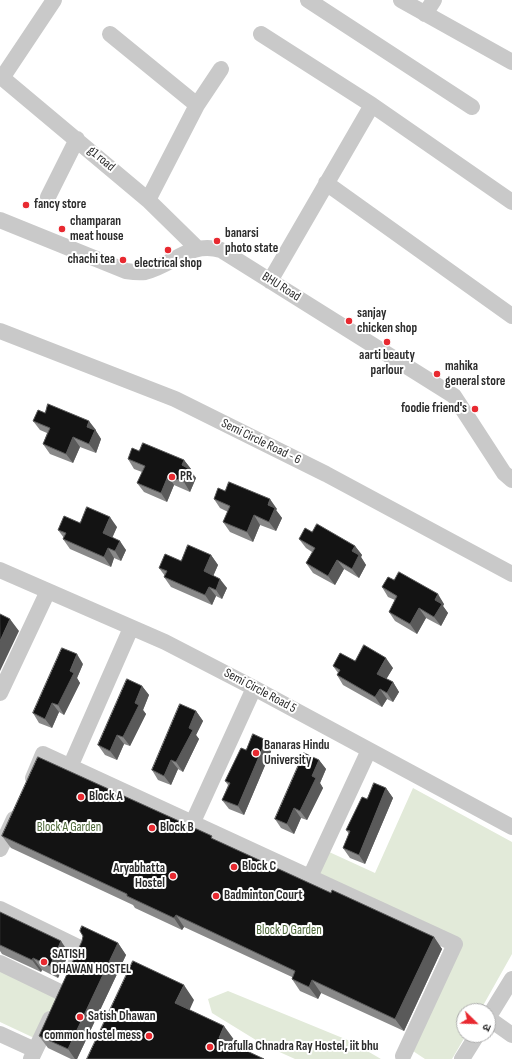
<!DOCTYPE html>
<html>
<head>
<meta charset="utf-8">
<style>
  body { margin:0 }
  #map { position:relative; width:512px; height:1059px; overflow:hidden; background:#fff; font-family:"Sofia Sans Condensed","Noto Sans Devanagari",sans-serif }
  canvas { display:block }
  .north { position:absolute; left:456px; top:1003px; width:40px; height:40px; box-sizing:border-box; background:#fff; border:1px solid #ababab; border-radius:50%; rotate:113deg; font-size:11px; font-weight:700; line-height:16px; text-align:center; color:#2c2c2c }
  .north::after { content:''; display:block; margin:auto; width:14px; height:18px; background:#e82930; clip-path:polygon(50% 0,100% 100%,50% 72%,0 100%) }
</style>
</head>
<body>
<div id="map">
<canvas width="512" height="1059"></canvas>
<div class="north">उ</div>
</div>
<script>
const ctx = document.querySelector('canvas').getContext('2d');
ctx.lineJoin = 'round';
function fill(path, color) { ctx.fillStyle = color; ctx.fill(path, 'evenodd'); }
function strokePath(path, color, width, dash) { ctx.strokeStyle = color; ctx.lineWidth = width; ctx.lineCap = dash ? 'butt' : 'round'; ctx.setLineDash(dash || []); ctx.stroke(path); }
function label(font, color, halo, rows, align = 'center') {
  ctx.font = font + ' "Sofia Sans Condensed",sans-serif'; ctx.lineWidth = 4; ctx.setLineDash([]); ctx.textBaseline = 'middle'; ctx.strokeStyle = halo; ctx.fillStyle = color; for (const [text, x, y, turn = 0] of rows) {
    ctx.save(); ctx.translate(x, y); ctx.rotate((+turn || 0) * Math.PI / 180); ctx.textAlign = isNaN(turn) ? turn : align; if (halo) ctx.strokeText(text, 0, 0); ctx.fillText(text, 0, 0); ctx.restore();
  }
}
const green = new Path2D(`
  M 413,788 L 512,842 L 512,954 L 480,1011 L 464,1011 L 464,1035 L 466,1035 L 452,1059 L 425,1059 L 410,1049 L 462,940 L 317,873 L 327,851 L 375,873 Z
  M 0,958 L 72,991 L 47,1044 L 0,1022 Z
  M 228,991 L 350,1041 L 381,1059 L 295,1059 L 264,1045 L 212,1013 L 208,999 Z`);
const minor = new Path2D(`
  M 308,0 L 472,107
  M 401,0 L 512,62
  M 425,14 L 434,0
  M 110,34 L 197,105
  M 261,34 L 372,105
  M 0,76 L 148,200 L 197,248
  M 2,78 L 54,0
  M 326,183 L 512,316
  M 48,197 L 77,139
  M 148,200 L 197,105 L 221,69
  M 0,220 L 126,271 C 132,272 139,273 145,272 C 174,265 189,241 221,250 L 454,396 L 504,473 L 512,480
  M 270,281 L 372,105 L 512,202
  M 0,331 L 175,399 L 326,474 L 512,574
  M 0,570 L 165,642 L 254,688 L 512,827
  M 0,693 L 48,591
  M 70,767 L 131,628
  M 33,778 L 43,754 L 455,944 L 403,1056
  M 192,824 L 254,688
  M 0,849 L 14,819
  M 310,877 L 369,750
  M 0,909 L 82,949 L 75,965
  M 0,963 L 62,993
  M 488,1018 L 512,979
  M 488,1018 L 512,1035
  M 0,1034 L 35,1050
  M 31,1059 L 50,1019
  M 462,1059 L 477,1035`);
const wall = new Path2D(`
  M 45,413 L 96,430 L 96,431 L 101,439 L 96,453 L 80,447 L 73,463 L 50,454 L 43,444 L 47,433 L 40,430 L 33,421 Z
  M 139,451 L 184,460 L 191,469 L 190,470 L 196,478 L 190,492 L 174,485 L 167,502 L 144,492 L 137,483 L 142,472 L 134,469 L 128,459 Z
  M 225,491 L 277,509 L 276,510 L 282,518 L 276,531 L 260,525 L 253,542 L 230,532 L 223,522 L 228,512 L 220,508 L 214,499 Z
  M 80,523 L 117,527 L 112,537 L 126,550 L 121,561 L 114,558 L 111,567 L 70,549 L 63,539 L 64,538 L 58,530 Z
  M 312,532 L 355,546 L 362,555 L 361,557 L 366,565 L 359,578 L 344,569 L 335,585 L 313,573 L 306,563 L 312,552 L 306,548 L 299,539 Z
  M 211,555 L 218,565 L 213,576 L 227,588 L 222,599 L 216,596 L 212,605 L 171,587 L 164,577 L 165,576 L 159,568 L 181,561 Z
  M 394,580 L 444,604 L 443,606 L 448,613 L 441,626 L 426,618 L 417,634 L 395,621 L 389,612 L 395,600 L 388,597 L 382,587 Z
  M 355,661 L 393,668 L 386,679 L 393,682 L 399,692 L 393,702 L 387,699 L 382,707 L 343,685 L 337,675 L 338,673 L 333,666 Z
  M 83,664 L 77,678 L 80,683 L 64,715 L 59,712 L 52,728 L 39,723 L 33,713 Z
  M 142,686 L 149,695 L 143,710 L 146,714 L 130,746 L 124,744 L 117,760 L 105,755 L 98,745 Z
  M 196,711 L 203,721 L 196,735 L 199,739 L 183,772 L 178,769 L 171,785 L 158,780 L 152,770 Z
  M 272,749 L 244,815 L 229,809 L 222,800 L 228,785 L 225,781 Z
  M 319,760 L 326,769 L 320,783 L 323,788 L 307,820 L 301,818 L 294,834 L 281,828 L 275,819 Z
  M 386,788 L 393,798 L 365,864 L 350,858 L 343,848 L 349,834 L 346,830 L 367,799 Z
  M 2,836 L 215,840 L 331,893 L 434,937 L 442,949 L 404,1031 L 321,993 L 318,999 L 300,991 L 292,979 L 292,977 L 184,927 L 182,930 L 135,908 L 133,905 L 11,848 Z
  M 0,912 L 69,953 L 58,978 L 42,970 L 41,972 L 2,954 L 0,951 Z
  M 118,943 L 126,955 L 77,1059 L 71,1059 L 48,1048 L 39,1036 Z`);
const shadedWall = new Path2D(`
  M 89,421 L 96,430 L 96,431 L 101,439 L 96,453 L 89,444 L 87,427 Z
  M 73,437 L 80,447 L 73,463 L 66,454 Z
  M 184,460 L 191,469 L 190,470 L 196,478 L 190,492 L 184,482 L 182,465 Z
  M 168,476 L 174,485 L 167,502 L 161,493 Z
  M 270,499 L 277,509 L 276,510 L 282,518 L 276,531 L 269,522 L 268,505 Z
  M 254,515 L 260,525 L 253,542 L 247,532 Z
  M 110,517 L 117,527 L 110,543 L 103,533 Z
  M 120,541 L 126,550 L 121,561 L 115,551 Z
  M 355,546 L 362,555 L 361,557 L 366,565 L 359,578 L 352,569 L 352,551 Z
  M 108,548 L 114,558 L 111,567 L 104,557 Z
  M 211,555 L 218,565 L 211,581 L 204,571 Z
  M 337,560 L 344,569 L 335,585 L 328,576 Z
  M 220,579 L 227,588 L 222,599 L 216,590 Z
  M 209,587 L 216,596 L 212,605 L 205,595 Z
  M 438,594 L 444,604 L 443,606 L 448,613 L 441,626 L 434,617 L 435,600 Z
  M 419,608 L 426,618 L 417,634 L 410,624 Z
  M 10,619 L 19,631 L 0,671 L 0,641 Z
  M 77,654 L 83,664 L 77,678 L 80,683 L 64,715 L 58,705 L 70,671 Z
  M 386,658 L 393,668 L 384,683 L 377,674 Z
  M 393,682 L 399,692 L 393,702 L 387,693 Z
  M 142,686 L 149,695 L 143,710 L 146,714 L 130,746 L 123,737 L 135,703 Z
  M 380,689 L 387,699 L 382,707 L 375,697 Z
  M 52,703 L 59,712 L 52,728 L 45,719 Z
  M 196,711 L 203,721 L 196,735 L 199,739 L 183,772 L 176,762 L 189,728 Z
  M 117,735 L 124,744 L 117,760 L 110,751 Z
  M 266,740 L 272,749 L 244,815 L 238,806 Z
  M 171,760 L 178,769 L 171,785 L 164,776 Z
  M 319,760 L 326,769 L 320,783 L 323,788 L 307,820 L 300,811 L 312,776 Z
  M 386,788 L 393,798 L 365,864 L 359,855 Z
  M 294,808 L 301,818 L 294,834 L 287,824 Z
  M 176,915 L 184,927 L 182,930 L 174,918 Z
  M 434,937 L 442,949 L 404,1031 L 395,1019 Z
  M 61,941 L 69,953 L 58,978 L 50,966 Z
  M 118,943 L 126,955 L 77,1059 L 75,1059 L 68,1049 Z
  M 33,958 L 42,970 L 41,972 L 32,960 Z
  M 312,980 L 321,993 L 318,999 L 309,987 Z
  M 184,985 L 194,1000 L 186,1018 L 175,1003 Z
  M 224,1026 L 235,1041 L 229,1053 L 219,1038 Z`);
const building = new Path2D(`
  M 48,404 L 89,421 L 87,427 L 95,430 L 89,444 L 73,437 L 66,454 L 43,444 L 50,428 L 33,421 L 38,410 L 45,413 Z
  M 143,443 L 184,460 L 182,465 L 189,469 L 184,482 L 168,476 L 161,493 L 137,483 L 145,466 L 128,459 L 132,448 L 139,451 Z
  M 229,482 L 270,499 L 268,505 L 275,508 L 269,522 L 254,515 L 247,532 L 223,522 L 230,506 L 214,499 L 218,488 L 225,491 Z
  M 87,507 L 110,517 L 103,533 L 120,541 L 115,551 L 108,548 L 104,557 L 63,539 L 66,533 L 58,530 L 64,516 L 80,523 Z
  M 317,524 L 355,546 L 352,551 L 359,555 L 352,569 L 337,560 L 328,576 L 306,563 L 315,548 L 299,539 L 305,528 L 312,532 Z
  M 188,545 L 211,555 L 204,571 L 220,579 L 216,590 L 209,587 L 205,595 L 164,577 L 167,571 L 159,568 L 165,554 L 181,561 Z
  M 399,572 L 438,594 L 435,600 L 442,604 L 434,617 L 419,608 L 410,624 L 389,612 L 397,596 L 382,587 L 388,577 L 394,580 Z
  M 0,614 L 10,619 L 0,641 Z
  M 364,645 L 386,658 L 377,674 L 393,682 L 387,693 L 380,689 L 375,697 L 337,675 L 340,670 L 333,666 L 340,653 L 355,661 Z
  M 62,648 L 77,654 L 70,671 L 74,673 L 58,705 L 52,703 L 45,719 L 33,713 Z
  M 127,679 L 142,686 L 135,703 L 139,705 L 123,737 L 117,735 L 110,751 L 98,745 Z
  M 180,704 L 196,711 L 189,728 L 193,730 L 176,762 L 171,760 L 164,776 L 152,770 Z
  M 253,734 L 266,740 L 238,806 L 222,800 L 230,783 L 225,781 L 241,748 L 246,750 Z
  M 304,753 L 319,760 L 312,776 L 316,778 L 300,811 L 294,808 L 287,824 L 275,819 Z
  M 38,757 L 212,836 L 211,838 L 331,893 L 332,890 L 434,937 L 395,1019 L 312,980 L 309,987 L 292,979 L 295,971 L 176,915 L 174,918 L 127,896 L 127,894 L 2,836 Z
  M 374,783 L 386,788 L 359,855 L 343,848 L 350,831 L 346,830 L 362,797 L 367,799 Z
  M 0,912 L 61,941 L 50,966 L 33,958 L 32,960 L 0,945 Z
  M 82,926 L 118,943 L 68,1049 L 39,1036 L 82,941 L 83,936 L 80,931 Z
  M 133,961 L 184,985 L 175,1003 L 224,1026 L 219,1038 L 264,1059 L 87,1059 Z`);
const markers = [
  [26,205,4,"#e82930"],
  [62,229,4,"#e82930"],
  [217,241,4,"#e82930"],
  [168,250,4,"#e82930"],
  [123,260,4,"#e82930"],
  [349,321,4,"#e82930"],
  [387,342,4,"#e82930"],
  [437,374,4,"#e82930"],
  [475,409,4,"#e82930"],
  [172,477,4,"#e82930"],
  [256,753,4,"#e82930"],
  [81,797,4,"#e82930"],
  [152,828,4,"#e82930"],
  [234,867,4,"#e82930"],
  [173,876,4,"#e82930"],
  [216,896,4,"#e82930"],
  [44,962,4,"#e82930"],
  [80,1017,4,"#e82930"],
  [149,1036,4,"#e82930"],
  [210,1047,4,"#e82930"]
];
const streetNames = [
  ["g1 road",101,159,40],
  ["BHU Road",281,287,32],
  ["Semi Circle Road - 6",261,442,26],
  ["Semi Circle Road 5",260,691,28]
];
const poiNames = [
  ["fancy store",34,205],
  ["champaran",70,222],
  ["meat house",70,237],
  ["banarsi",225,234],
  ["photo state",225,249],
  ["chachi tea",115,260,"right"],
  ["electrical shop",168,264,"center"],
  ["sanjay",357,314],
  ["chicken shop",357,329],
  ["aarti beauty",387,356,"center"],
  ["parlour",387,371,"center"],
  ["mahika",445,367],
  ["general store",445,382],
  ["foodie friend's",467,409,"right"],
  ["PR",180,477],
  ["Banaras Hindu",264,746],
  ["University",264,761],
  ["Block A",89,797],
  ["Block B",160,828],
  ["Block C",242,867],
  ["Aryabhatta",165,869,"right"],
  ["Hostel",165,884,"right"],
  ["Badminton Court",224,896],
  ["SATISH",52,955],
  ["DHAWAN HOSTEL",52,970],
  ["Satish Dhawan",88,1017],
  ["common hostel mess",141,1036,"right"],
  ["Prafulla Chnadra Ray Hostel, iit bhu",218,1047]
];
const parkNames = [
  ["Block A Garden",69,828],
  ["Block D Garden",289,931]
];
fill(green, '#e2ead9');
strokePath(minor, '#c9c9c9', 16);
fill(wall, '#898989');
fill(shadedWall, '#5a5a5a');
fill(building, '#131313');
strokePath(building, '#5a5a5a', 1);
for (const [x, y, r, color] of markers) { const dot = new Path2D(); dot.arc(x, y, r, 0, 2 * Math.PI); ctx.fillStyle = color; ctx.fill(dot); strokePath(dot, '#fff', 1.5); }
label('13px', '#2c2c2c', '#fff', streetNames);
label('bold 13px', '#2c2c2c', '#fff', poiNames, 'left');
label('13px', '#4d6839', '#fff', parkNames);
</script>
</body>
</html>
